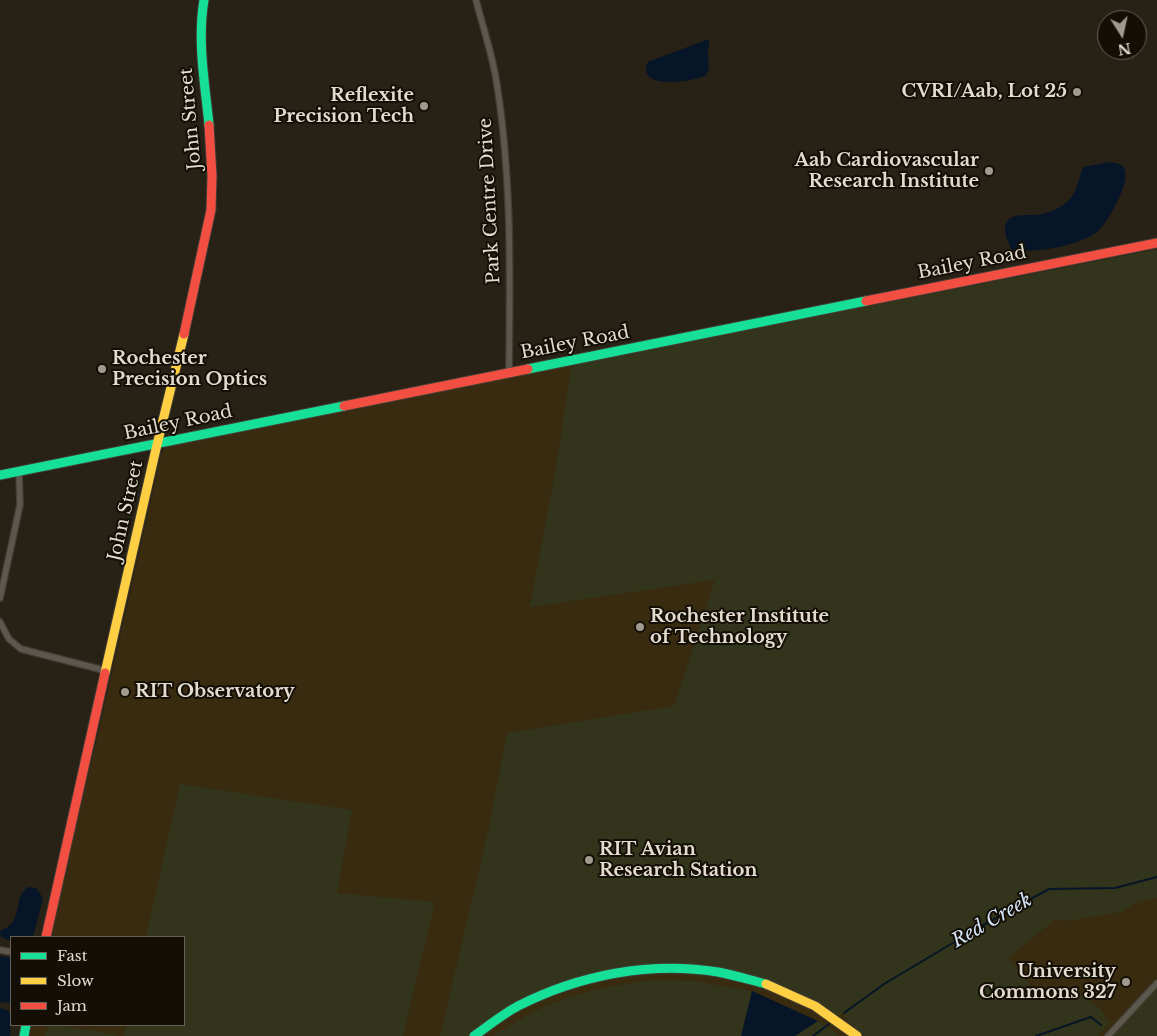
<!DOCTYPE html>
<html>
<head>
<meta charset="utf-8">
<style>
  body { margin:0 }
  #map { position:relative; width:1157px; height:1036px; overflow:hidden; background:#272116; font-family:"Libre Baskerville",serif }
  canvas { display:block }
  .legend { position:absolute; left:10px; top:936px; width:175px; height:90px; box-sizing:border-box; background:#130e06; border:1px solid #666056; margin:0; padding:6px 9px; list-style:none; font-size:15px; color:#e2dbce }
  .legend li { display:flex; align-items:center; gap:10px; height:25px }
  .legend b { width:25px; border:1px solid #666056 }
  .north { position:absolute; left:1097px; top:10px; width:50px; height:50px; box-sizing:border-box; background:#130e06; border:1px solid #666056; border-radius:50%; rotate:170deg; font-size:14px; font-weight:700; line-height:20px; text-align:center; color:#e2dbce }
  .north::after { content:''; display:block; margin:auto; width:18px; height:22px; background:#a19a8e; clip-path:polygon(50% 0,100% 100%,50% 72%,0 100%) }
</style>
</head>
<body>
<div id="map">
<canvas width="1157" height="1036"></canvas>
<ul class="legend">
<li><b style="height:6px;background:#16e098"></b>Fast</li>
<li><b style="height:6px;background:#ffcf43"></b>Slow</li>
<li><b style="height:6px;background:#f24e42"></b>Jam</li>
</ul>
<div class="north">N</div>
</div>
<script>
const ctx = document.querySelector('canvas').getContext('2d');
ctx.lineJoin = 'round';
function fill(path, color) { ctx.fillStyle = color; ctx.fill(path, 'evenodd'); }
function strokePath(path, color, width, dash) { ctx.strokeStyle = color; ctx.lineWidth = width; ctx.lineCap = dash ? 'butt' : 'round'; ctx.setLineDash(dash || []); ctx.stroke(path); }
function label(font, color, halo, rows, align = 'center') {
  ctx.font = font + ' "Libre Baskerville",serif'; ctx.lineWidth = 4; ctx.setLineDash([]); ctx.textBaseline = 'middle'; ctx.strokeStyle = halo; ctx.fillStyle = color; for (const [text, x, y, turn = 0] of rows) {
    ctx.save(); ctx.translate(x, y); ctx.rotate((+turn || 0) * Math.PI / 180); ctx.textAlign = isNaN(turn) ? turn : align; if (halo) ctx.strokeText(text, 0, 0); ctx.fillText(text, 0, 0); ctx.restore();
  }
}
const built = new Path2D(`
  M 1157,249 L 1157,1036 L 29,1036 L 32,1025 L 184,1025 L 184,937 L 51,937 L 67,860 L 98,734 L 161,455 L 165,448 L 171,445 L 955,288 L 966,345 Z`);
const green = new Path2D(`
  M 1157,249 L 1157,898 L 1140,901 L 1121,912 L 1066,921 L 1054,920 L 1008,958 L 1038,994 L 1055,993 L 1059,990 L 1077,992 L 1100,1008 L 1109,1023 L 1098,1036 L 864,1036 L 847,1020 L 844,1013 L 837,1016 C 749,959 635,950 538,992 C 523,998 508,1007 495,1016 C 488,1021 474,1035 467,1036 C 459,1036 449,1036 440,1036 L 488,832 L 507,733 L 674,706 L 715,580 L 530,607 L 557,461 L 571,368 L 574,365 Z
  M 180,784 L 352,810 L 337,893 L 435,902 L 403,1036 L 124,1036 L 126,1025 L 184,1025 L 184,937 L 146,937 Z
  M 653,980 L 694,981 L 752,991 L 741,1036 L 492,1036 C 512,1024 533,1011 554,1003 C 586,991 620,984 653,980 Z
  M 1157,988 L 1157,1036 L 1112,1036 L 1151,994 Z
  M 818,1021 L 841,1036 L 795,1036 Z
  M 48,1025 L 58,1025 L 122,1036 L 45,1036 Z`);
const water = new Path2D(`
  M 709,39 C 710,45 707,50 708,56 C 708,64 711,69 705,76 C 691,82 635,90 648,62 Z
  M 1110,162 C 1115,163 1121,163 1124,168 C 1132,181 1108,222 1098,231 C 1083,245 1032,254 1012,250 C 1007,241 999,222 1013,217 C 1018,215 1026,215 1032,215 C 1045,215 1061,209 1070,199 C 1076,192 1080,176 1083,167 Z
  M 28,887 L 36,888 L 43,898 L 33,937 L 11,937 L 11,941 L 1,937 L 0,931 C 26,921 11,898 28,887 Z
  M 0,956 L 11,958 L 11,1003 L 0,1002 Z
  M 752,991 L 818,1021 L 795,1036 L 741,1036 Z
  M 0,1008 L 11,1012 L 10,1036 L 0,1036 Z`);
const stream = new Path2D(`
  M 844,1013 L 884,984 L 978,928 L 1049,889 L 1115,888 L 1157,877
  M 813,1036 L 829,1024
  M 1036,1036 L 1091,1017 L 1101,1025`);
const street = new Path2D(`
  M 476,0 C 483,28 493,56 497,85 C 512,180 510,277 509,373
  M 0,598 L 20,505 L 19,471
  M 0,622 L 9,639 L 21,649 L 107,671
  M 0,950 L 11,952
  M 1108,1036 L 1157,983`);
const fast = new Path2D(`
  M 204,0 C 197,41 205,84 209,125
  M 528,369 L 866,301
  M 0,475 L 344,406
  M 24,1036 L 26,1025
  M 474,1036 C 488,1026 503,1014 518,1006 C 579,975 650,961 718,972 C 734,975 750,980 766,984`);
const slow = new Path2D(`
  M 105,673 L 155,453 L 184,334
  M 766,984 L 815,1006 L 857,1036`);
const jam = new Path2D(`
  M 866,301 L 1157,243
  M 184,334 L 211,210 L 212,176 L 209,125
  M 344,406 L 528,369
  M 46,937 L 105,673`);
const markers = [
  [1077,92,5,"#a19a8e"],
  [424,106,5,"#a19a8e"],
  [989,171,5,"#a19a8e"],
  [102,369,5,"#a19a8e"],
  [640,627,5,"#a19a8e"],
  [125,692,5,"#a19a8e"],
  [589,860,5,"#a19a8e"],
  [1126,982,5,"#a19a8e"]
];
const poiNames = [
  ["CVRI/Aab, Lot 25",1067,92],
  ["Reflexite",414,96],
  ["Precision Tech",414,117],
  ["Aab Cardiovascular",979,161],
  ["Research Institute",979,182],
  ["Rochester",112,359,"left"],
  ["Precision Optics",112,380,"left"],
  ["Rochester Institute",650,617,"left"],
  ["of Technology",650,638,"left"],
  ["RIT Observatory",135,692,"left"],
  ["RIT Avian",599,850,"left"],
  ["Research Station",599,871,"left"],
  ["University",1116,972],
  ["Commons 327",1116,993]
];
const streetNames = [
  ["John Street",191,119,-95],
  ["Park Centre Drive",490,201,-93],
  ["Bailey Road",972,263,-11],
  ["Bailey Road",575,343,-11],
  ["Bailey Road",178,423,-12],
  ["John Street",126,511,-77]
];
const waterNames = [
  ["Red Creek",992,921,-30]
];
fill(built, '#392b10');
fill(green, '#32351b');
fill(water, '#061527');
strokePath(stream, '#061527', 2);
strokePath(street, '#423d34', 8);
strokePath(fast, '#423d34', 11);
strokePath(slow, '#423d34', 11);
strokePath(jam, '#423d34', 11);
strokePath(street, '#5d584e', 5.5);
strokePath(fast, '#16e098', 9);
strokePath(slow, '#ffcf43', 9);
strokePath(jam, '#f24e42', 9);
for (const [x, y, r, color] of markers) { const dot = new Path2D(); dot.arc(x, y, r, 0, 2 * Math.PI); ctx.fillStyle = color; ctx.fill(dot); strokePath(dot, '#130e06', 2); }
label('bold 18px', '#e2dbce', '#130e06', poiNames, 'right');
label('18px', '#e2dbce', '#130e06', streetNames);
label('italic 19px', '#d5e5f9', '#130e06', waterNames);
</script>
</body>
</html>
